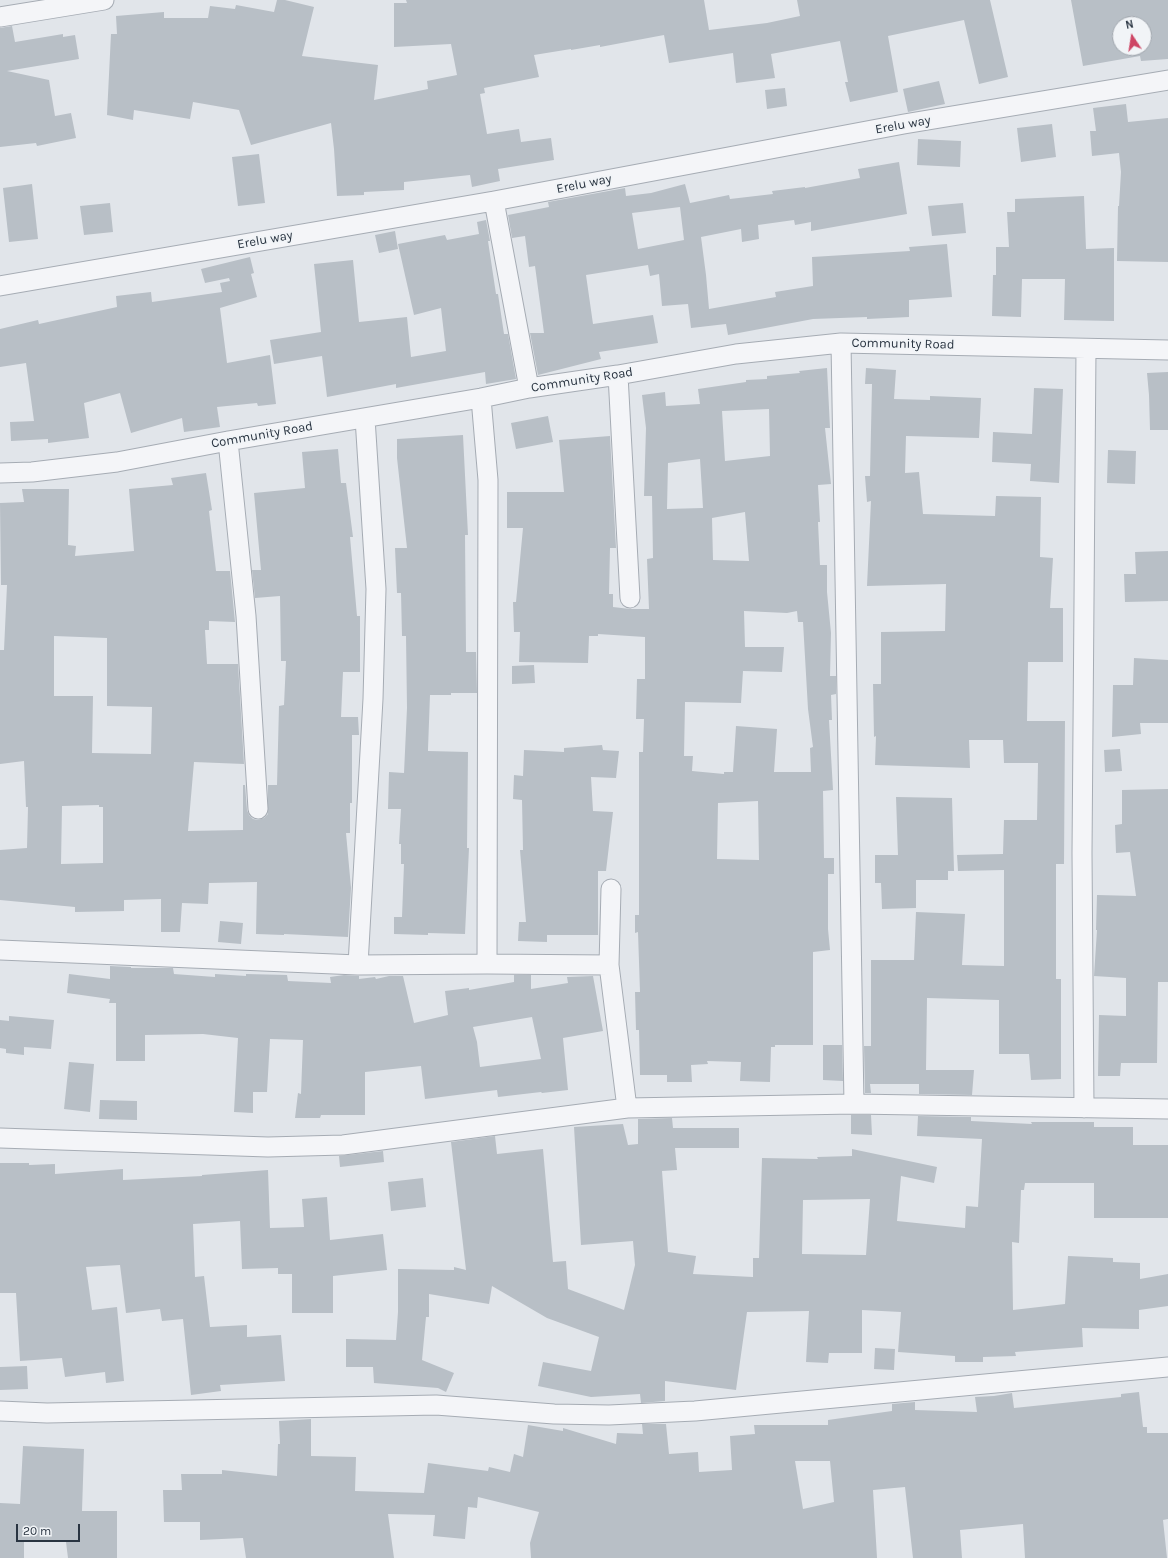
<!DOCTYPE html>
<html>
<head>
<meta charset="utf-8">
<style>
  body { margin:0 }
  #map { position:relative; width:1168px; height:1558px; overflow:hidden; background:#e1e5ea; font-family:Karla,sans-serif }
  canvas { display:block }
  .north { position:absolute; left:1112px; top:16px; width:40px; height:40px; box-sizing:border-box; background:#f1f4f7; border:1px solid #a1a7ae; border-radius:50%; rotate:348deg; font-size:11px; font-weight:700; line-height:16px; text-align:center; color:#293441 }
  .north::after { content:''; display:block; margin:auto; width:14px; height:18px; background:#ce4665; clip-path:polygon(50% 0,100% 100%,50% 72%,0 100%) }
  .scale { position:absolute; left:16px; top:1524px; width:64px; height:18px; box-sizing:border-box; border:2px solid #293441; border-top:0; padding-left:5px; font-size:12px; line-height:14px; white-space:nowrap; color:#293441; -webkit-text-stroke:3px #f1f4f7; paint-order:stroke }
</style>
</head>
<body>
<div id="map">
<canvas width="1168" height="1558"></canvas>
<div class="north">N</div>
<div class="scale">20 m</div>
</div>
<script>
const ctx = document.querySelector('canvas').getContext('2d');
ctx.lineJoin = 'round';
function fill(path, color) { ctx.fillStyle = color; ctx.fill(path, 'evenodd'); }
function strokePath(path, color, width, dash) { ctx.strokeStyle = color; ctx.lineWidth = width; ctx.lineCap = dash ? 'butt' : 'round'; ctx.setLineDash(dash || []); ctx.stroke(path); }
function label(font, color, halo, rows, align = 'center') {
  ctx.font = font + ' Karla,sans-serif'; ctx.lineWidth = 4; ctx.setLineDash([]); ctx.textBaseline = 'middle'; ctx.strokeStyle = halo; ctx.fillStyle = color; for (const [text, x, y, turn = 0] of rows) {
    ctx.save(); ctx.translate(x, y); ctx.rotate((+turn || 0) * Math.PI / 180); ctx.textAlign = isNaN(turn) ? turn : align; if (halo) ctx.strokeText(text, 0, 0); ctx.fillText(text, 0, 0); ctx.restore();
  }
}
const building = new Path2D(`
  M 277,0 L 285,0 L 314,7 L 302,56 L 378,65 L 374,100 L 428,89 L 427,81 L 457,75 L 451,44 L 394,47 L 394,3 L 407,3 L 406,0 L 704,0 L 709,30 L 767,23 L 800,16 L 797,0 L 990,0 L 1008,77 L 979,84 L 964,20 L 888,36 L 898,92 L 850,102 L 845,82 L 848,82 L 840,41 L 771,54 L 775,78 L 736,83 L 733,53 L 669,63 L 664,35 L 600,47 L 600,45 L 571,50 L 571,49 L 534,55 L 539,77 L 484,88 L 485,93 L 480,94 L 487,134 L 519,129 L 521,142 L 551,138 L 554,160 L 498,169 L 500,181 L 472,187 L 470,175 L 404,182 L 404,190 L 364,192 L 364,195 L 337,196 L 334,149 L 331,123 L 251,145 L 239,110 L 193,102 L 190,119 L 134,110 L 133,120 L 107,115 L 111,34 L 117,34 L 116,16 L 164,12 L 164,18 L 208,18 L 210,6 L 235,9 L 236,5 L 274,12 Z
  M 1071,0 L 1168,0 L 1168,59 L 1141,61 L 1140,56 L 1083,66 ZM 1120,24 L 1144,24 L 1144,48 L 1120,48 Z
  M 12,26 L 15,42 L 63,34 L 63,37 L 75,35 L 79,59 L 7,71 L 49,80 L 55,116 L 71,113 L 76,138 L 37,146 L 36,143 L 0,147 L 0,28 Z
  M 939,81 L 945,104 L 908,112 L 903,89 Z
  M 785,88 L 787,106 L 767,109 L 765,90 Z
  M 1126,104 L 1128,122 L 1168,118 L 1168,262 L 1117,261 L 1118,206 L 1119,206 L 1121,172 L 1119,153 L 1092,156 L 1090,131 L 1096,131 L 1093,108 Z
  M 1052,124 L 1056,157 L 1021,162 L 1017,128 Z
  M 918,139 L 961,141 L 960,167 L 917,165 Z
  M 259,154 L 265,203 L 238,206 L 232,157 Z
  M 899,162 L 907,214 L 811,231 L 811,222 L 795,225 L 794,220 L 758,225 L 759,239 L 742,242 L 741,229 L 701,237 L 706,275 L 709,309 L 776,297 L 775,292 L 813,286 L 812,257 L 910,251 L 909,247 L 947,244 L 952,297 L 909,300 L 909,317 L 867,319 L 867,317 L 813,319 L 728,335 L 726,324 L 691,328 L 688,304 L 662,306 L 659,274 L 650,276 L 648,265 L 586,275 L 593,324 L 653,315 L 658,343 L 599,352 L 601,359 L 538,375 L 530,333 L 544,333 L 535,266 L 529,267 L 525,236 L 512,238 L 508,215 L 549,207 L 548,202 L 625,188 L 626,196 L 651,193 L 685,184 L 690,203 L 729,195 L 730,199 L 773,194 L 772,191 L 805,187 L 805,188 L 860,178 L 858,169 ZM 680,207 L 684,240 L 638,249 L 632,213 Z
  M 32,184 L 38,239 L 9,242 L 3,188 Z
  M 1084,196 L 1086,249 L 1114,248 L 1114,321 L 1064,320 L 1065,279 L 1022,279 L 1021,317 L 992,316 L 993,275 L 996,275 L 996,247 L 1009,247 L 1007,212 L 1015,212 L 1015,199 Z
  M 110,203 L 113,232 L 84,235 L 80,206 Z
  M 963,203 L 966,233 L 932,236 L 928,206 Z
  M 486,220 L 490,241 L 488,241 L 496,294 L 498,294 L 504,334 L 508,334 L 516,379 L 486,384 L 485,372 L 396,388 L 396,384 L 327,397 L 322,356 L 274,364 L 270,340 L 321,332 L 314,264 L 353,260 L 359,322 L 407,317 L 411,357 L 446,351 L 441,308 L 414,315 L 398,244 L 445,235 L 447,240 L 479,234 L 477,222 Z
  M 395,231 L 398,249 L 379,253 L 375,235 Z
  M 250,257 L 254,273 L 251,274 L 257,297 L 220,308 L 227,363 L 270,355 L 276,404 L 258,406 L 257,403 L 217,407 L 220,427 L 184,432 L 182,418 L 131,433 L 120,393 L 84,403 L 89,438 L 48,443 L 48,439 L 11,441 L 10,422 L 34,421 L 26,363 L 0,367 L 0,329 L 38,320 L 39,324 L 117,307 L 116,296 L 151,292 L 152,302 L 222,292 L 220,283 L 230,281 L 229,278 L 205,283 L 201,269 Z
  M 827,368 L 830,428 L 825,428 L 831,484 L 818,485 L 820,522 L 818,522 L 820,565 L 827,565 L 827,592 L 831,633 L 830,676 L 836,676 L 836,694 L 831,695 L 832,720 L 829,720 L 833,790 L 823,791 L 824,858 L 834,858 L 834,874 L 828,874 L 828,929 L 830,950 L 813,952 L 813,1045 L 775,1045 L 775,1047 L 771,1047 L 770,1082 L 740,1081 L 741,1062 L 707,1061 L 708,1064 L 691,1065 L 692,1082 L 667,1082 L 667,1075 L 640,1075 L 639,1030 L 636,1030 L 635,992 L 640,992 L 638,932 L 635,933 L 635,915 L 639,915 L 639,752 L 643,752 L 644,719 L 636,719 L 637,679 L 645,679 L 645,637 L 598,634 L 598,636 L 589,636 L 588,663 L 519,662 L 520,632 L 514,632 L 513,602 L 516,602 L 523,528 L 507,528 L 507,492 L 564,492 L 559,440 L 610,436 L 616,548 L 610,548 L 609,594 L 613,594 L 613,607 L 630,609 L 649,609 L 647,559 L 653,558 L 652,496 L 644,496 L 646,428 L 642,395 L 665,392 L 666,406 L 700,404 L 698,389 L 746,382 L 746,380 L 767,379 L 767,376 L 800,373 L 799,371 ZM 769,409 L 770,456 L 725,461 L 722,411 ZM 700,459 L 703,508 L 667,509 L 668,463 ZM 745,512 L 749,561 L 713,560 L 712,518 ZM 744,611 L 787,613 L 797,611 L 798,622 L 803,622 L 808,709 L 813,747 L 810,748 L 811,772 L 774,772 L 777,729 L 736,726 L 733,772 L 724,772 L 724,774 L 692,771 L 693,756 L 684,756 L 685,702 L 741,703 L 743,671 L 782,672 L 784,647 L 745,647 ZM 758,801 L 759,860 L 717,859 L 718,803 Z
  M 866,368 L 896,370 L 894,399 L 930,400 L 930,396 L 981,398 L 979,438 L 906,436 L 905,473 L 919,472 L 923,514 L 995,516 L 996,496 L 1041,497 L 1040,557 L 1053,558 L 1050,608 L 1063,608 L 1063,662 L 1028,662 L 1027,721 L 1065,721 L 1064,864 L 1056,864 L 1056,979 L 1061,979 L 1061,1079 L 1031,1080 L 1029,1054 L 999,1054 L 999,1000 L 927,998 L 926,1070 L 974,1070 L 972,1095 L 919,1094 L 919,1084 L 870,1084 L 871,1093 L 865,1093 L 864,1046 L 871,1046 L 871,960 L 914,960 L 916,912 L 965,914 L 962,965 L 1004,966 L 1004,870 L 958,871 L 957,855 L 1003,854 L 1004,820 L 1037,820 L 1038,763 L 1004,763 L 1003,740 L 969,740 L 970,768 L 875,765 L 876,736 L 874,737 L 873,684 L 881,684 L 881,632 L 945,631 L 946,584 L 867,586 L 871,501 L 867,502 L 865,476 L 870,476 L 872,384 L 865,384 Z
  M 1168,372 L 1168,430 L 1150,430 L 1149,395 L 1147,373 Z
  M 1034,388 L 1063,389 L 1059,483 L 1030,481 L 1031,464 L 992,462 L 993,432 L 1032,434 Z
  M 548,416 L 553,442 L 516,449 L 511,423 Z
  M 463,435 L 468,535 L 465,535 L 466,652 L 476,652 L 477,693 L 451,693 L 451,695 L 430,695 L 428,749 L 428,751 L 468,752 L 467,848 L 469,848 L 465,934 L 428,933 L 428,935 L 394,934 L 394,917 L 402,917 L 404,864 L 401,864 L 401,844 L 399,844 L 401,809 L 388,809 L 389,772 L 404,773 L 407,708 L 406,636 L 402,636 L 401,593 L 397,593 L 396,571 L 395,548 L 407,548 L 397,458 L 397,439 Z
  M 338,449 L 341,483 L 346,483 L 353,537 L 350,537 L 357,616 L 360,616 L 360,672 L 343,672 L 341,717 L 358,717 L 359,735 L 352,735 L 352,803 L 350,803 L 350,833 L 346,833 L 351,888 L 348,937 L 284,934 L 284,935 L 256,934 L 257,882 L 209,883 L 208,904 L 182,903 L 180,932 L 161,932 L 161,899 L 124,900 L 124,911 L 75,912 L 75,907 L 0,900 L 0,850 L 27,848 L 28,807 L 26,807 L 24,761 L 0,764 L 0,650 L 4,650 L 7,585 L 1,585 L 0,503 L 24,502 L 22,489 L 69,489 L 68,545 L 76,546 L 75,556 L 134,551 L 129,489 L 173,485 L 171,478 L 206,473 L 212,510 L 209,511 L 216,571 L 230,571 L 235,622 L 209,621 L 209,630 L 205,630 L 207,664 L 238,664 L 244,764 L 194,762 L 188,831 L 243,830 L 243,785 L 245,785 L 247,810 L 249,815 L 253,819 L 258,820 L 264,818 L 268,814 L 268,785 L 277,785 L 279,706 L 284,705 L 286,661 L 281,661 L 280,596 L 255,598 L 252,570 L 261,570 L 254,493 L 305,488 L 302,452 ZM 54,636 L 107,638 L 107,706 L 152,707 L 151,754 L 92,753 L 93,696 L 54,696 ZM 99,805 L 99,807 L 103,807 L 103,863 L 61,864 L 62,806 Z
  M 1108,450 L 1136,451 L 1135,484 L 1107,483 Z
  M 1168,551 L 1168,601 L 1125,602 L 1124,574 L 1136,574 L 1135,552 Z
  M 1134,658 L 1168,660 L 1168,723 L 1140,723 L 1141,734 L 1112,737 L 1113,685 L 1133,685 Z
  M 534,665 L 535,683 L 512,684 L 512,666 Z
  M 602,745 L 603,750 L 619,751 L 616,778 L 591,777 L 593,811 L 613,812 L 606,871 L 598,871 L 598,935 L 547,935 L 547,942 L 518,941 L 519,922 L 526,922 L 520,850 L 523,850 L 522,800 L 513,799 L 514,775 L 523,776 L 524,750 L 564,752 L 564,748 Z
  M 1120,749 L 1122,771 L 1105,772 L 1104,750 Z
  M 1168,789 L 1168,982 L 1158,982 L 1157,1063 L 1121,1063 L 1120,1076 L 1098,1076 L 1099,1015 L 1126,1016 L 1126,978 L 1094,976 L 1097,930 L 1096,930 L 1097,895 L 1136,896 L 1130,852 L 1116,853 L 1115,825 L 1122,824 L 1122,790 Z
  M 896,797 L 952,798 L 954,871 L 948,871 L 948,880 L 916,880 L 916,908 L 882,909 L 881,883 L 875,883 L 875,855 L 898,855 Z
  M 220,921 L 243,923 L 241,944 L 218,942 Z
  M 110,966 L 131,967 L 131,968 L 173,968 L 174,974 L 215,977 L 215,974 L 246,976 L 246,974 L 287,975 L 288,981 L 331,983 L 330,977 L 344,975 L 359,976 L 359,979 L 375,977 L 376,979 L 389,976 L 403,976 L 414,1023 L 448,1015 L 445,991 L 469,988 L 469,990 L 514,982 L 514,975 L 531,975 L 531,989 L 568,983 L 567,977 L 593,976 L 603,1031 L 563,1038 L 568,1090 L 542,1093 L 541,1092 L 498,1097 L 497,1090 L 425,1099 L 421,1066 L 365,1072 L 365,1115 L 321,1115 L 320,1118 L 295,1118 L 298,1093 L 301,1094 L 303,1040 L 270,1039 L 267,1092 L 253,1092 L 253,1113 L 234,1112 L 238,1038 L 203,1034 L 145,1035 L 145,1061 L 116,1061 L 116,1003 L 109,1003 L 110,999 L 67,993 L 69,974 L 110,979 ZM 532,1017 L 541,1059 L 480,1067 L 477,1042 L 473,1027 Z
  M 9,1016 L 54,1020 L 51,1049 L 24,1047 L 24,1055 L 6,1053 L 6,1049 L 0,1048 L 0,1020 L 9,1021 Z
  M 823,1045 L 842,1045 L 843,1081 L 823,1080 Z
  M 69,1062 L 94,1064 L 90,1112 L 64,1109 Z
  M 100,1100 L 137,1101 L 137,1120 L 99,1119 Z
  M 851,1115 L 871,1115 L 872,1135 L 851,1134 Z
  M 918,1116 L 971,1117 L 971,1121 L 1032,1124 L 1031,1122 L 1094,1122 L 1094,1127 L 1133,1127 L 1133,1145 L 1168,1145 L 1168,1218 L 1094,1218 L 1094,1183 L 1025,1183 L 1024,1190 L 1021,1190 L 1019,1243 L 1012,1242 L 1013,1310 L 1065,1304 L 1068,1256 L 1113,1258 L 1113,1262 L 1140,1263 L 1140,1279 L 1168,1274 L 1168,1306 L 1139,1310 L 1139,1329 L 1082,1328 L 1083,1347 L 1015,1352 L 1016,1356 L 983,1357 L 983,1362 L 955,1362 L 955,1356 L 898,1352 L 901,1312 L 862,1310 L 862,1353 L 829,1353 L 828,1363 L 806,1362 L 809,1311 L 747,1312 L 736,1390 L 665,1381 L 665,1401 L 641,1403 L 640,1394 L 591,1397 L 538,1386 L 543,1362 L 591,1371 L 599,1337 L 547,1318 L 492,1286 L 489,1304 L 429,1294 L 429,1317 L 426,1317 L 422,1360 L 454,1373 L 446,1392 L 438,1388 L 374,1383 L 373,1367 L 346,1367 L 346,1339 L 396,1340 L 398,1312 L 398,1269 L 454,1270 L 454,1267 L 466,1270 L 451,1142 L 495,1136 L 497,1154 L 543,1149 L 553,1262 L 566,1261 L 568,1289 L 624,1310 L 635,1265 L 633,1241 L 581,1245 L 574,1127 L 623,1124 L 628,1145 L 638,1144 L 638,1119 L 672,1118 L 673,1128 L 739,1128 L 739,1148 L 675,1148 L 677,1170 L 662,1171 L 668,1252 L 696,1256 L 693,1274 L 753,1277 L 753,1258 L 759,1258 L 762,1158 L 818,1159 L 817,1157 L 852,1156 L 852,1149 L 937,1167 L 934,1183 L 901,1176 L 897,1221 L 965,1228 L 966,1206 L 978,1207 L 982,1139 L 917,1136 ZM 870,1199 L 866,1255 L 802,1254 L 803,1200 Z
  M 383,1151 L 384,1162 L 340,1167 L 339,1156 Z
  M 0,1163 L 29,1163 L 29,1165 L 55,1164 L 55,1174 L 123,1169 L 123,1180 L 202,1176 L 202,1175 L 268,1170 L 270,1228 L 304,1227 L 302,1199 L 327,1197 L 330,1240 L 383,1234 L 387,1270 L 333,1276 L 333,1313 L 292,1313 L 292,1274 L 278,1274 L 278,1268 L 242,1269 L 240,1221 L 193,1224 L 195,1277 L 204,1276 L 210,1327 L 247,1325 L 247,1337 L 281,1335 L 285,1381 L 220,1385 L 221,1391 L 191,1395 L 183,1319 L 162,1321 L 160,1309 L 126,1313 L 120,1265 L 86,1267 L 92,1310 L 117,1307 L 124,1381 L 106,1383 L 105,1372 L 65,1377 L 62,1358 L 20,1361 L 16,1293 L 0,1293 Z
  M 423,1178 L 426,1207 L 391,1211 L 388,1182 Z
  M 875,1348 L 895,1349 L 894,1370 L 874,1369 Z
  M 27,1366 L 28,1389 L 0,1390 L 0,1367 Z
  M 1139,1392 L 1143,1427 L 1147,1427 L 1147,1433 L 1168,1433 L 1168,1519 L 1163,1520 L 1167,1558 L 1025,1558 L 1023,1524 L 960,1530 L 962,1558 L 913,1558 L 905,1487 L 873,1490 L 877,1558 L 531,1558 L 530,1543 L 539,1512 L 478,1497 L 477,1508 L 468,1507 L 465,1539 L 433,1536 L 435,1515 L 388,1514 L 394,1558 L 246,1558 L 243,1538 L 200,1540 L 200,1522 L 164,1522 L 163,1490 L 182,1490 L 181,1474 L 222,1474 L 222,1470 L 277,1476 L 278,1444 L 280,1444 L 279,1421 L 311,1419 L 311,1456 L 356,1457 L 355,1491 L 424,1493 L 428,1463 L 488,1471 L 489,1467 L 510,1472 L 514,1454 L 523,1457 L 528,1425 L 563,1431 L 563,1428 L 616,1444 L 617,1433 L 643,1434 L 642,1424 L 666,1424 L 669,1454 L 698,1452 L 699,1472 L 732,1470 L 730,1436 L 755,1434 L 754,1425 L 828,1425 L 828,1420 L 892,1411 L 892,1404 L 915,1402 L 915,1410 L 977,1412 L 975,1397 L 994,1396 L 1012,1393 L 1014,1408 L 1121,1397 L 1121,1394 ZM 795,1461 L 830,1461 L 834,1502 L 803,1509 Z
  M 23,1446 L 84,1449 L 82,1511 L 117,1511 L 117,1558 L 68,1558 L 66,1542 L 24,1541 L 24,1558 L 0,1558 L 0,1503 L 20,1504 Z`);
const street = new Path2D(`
  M 0,17 L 104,0
  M 494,201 L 529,388
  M 0,286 L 494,201 L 904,124 L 1168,80
  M 841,343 L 854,1104
  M 618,375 L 630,598
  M 481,398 L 488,480 L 487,964
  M 228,441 L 246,616 L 258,809
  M 0,473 L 32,472 L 117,462 L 228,441 L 481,398 L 529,388 L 618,375 L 736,354 L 841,343 L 1168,350
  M 611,889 L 609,965 L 627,1108
  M 0,950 L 358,965 L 487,964 L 609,965
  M 358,965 L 373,699 L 376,589 L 365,418
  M 1084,1108 L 1082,853 L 1086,349
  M 0,1138 L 268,1147 L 343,1145 L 627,1108 L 854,1104 L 1168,1109
  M 0,1411 L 47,1413 L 436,1405 L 554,1414 L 609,1415 L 695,1411 L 1168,1367`);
const streetNames = [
  ["Erelu way",903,125,-10],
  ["Erelu way",584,184,-11],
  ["Erelu way",265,240,-10],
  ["Community Road",903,344,1],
  ["Community Road",582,380,-9],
  ["Community Road",262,435,-10]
];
fill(building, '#b8bfc6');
strokePath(street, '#a6acb4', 21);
strokePath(street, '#f4f5f8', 19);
label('13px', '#293441', '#f1f4f7', streetNames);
</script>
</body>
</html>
